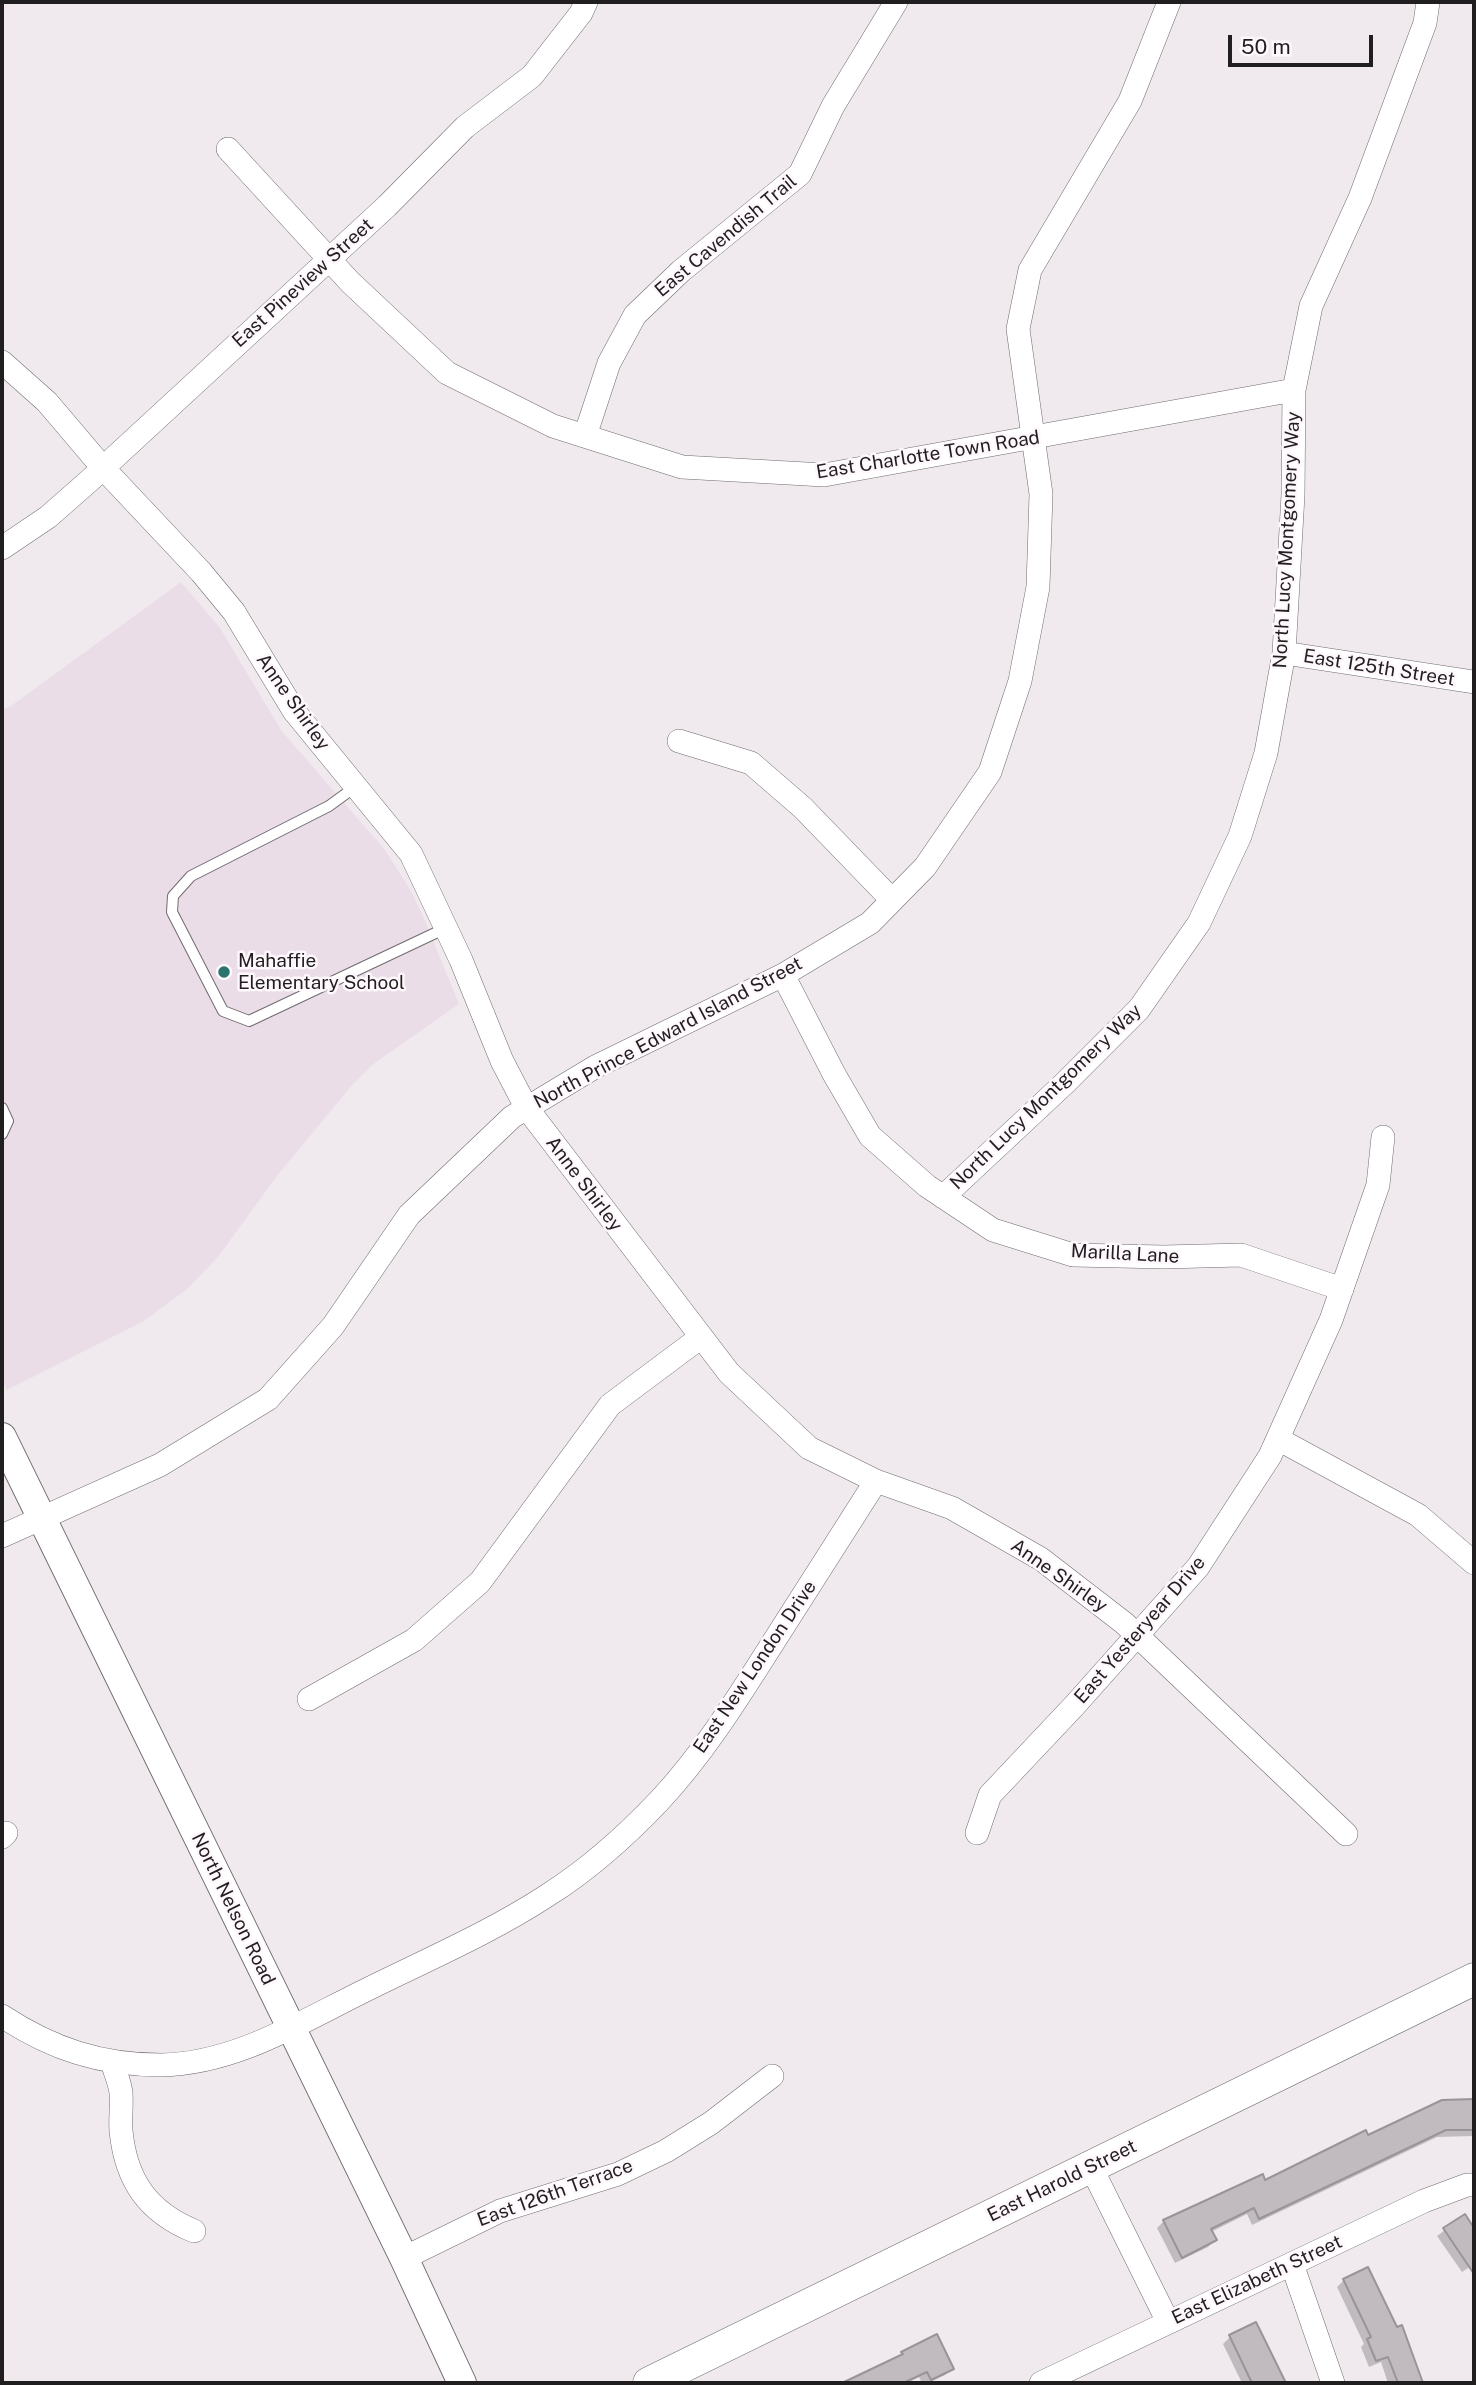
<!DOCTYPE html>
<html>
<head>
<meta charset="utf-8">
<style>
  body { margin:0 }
  #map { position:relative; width:1476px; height:2385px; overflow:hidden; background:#f0eaef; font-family:"Public Sans",sans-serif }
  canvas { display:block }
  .frame { position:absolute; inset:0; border:4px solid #211e20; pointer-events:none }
  .scale { position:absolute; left:1228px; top:35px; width:145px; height:32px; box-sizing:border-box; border:4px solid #211e20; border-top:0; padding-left:9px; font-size:21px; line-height:24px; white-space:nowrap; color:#211e20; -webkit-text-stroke:5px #fef7fc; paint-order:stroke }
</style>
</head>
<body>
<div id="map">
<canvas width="1476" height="2385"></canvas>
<div class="frame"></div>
<div class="scale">50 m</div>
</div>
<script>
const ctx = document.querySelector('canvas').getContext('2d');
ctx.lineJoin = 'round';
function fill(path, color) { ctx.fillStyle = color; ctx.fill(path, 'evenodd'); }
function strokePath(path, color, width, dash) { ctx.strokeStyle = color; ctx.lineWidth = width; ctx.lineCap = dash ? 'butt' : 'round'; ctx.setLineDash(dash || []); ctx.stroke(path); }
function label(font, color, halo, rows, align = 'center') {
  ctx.font = font + ' "Public Sans",sans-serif'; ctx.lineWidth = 5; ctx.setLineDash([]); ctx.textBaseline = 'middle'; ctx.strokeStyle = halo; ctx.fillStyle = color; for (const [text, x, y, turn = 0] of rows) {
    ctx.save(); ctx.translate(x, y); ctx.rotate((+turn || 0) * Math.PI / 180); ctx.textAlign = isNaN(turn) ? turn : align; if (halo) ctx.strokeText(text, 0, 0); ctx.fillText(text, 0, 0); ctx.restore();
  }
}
const built = new Path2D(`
  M 181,582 L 220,628 L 281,730 L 385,850 L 410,889 L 424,918 L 459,1004 L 372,1065 L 352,1085 L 277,1176 L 218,1257 L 187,1289 L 144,1321 L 7,1390 L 2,1380 L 2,710 L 11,706 Z`);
const shadow = new Path2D(`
  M 1474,2101 L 1474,2136 L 1437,2137 L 1252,2225 L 1247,2214 L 1211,2232 L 1215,2240 L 1208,2247 L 1175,2263 L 1157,2228 L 1164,2221 L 1265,2183 L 1442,2102 Z
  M 1464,2216 L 1474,2231 L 1474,2264 L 1462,2272 L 1437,2236 Z
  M 1367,2269 L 1397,2329 L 1401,2327 L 1421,2383 L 1388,2383 L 1381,2362 L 1369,2367 L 1361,2347 L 1364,2344 L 1337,2287 L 1344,2280 Z
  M 1255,2324 L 1281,2377 L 1282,2383 L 1241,2381 L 1223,2344 L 1230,2337 Z
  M 902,2353 L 952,2368 L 945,2375 L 928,2383 L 922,2383 L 919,2377 L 907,2383 L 847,2383 L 897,2359 Z`);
const building = new Path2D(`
  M 1474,2099 L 1474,2130 L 1446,2130 L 1259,2219 L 1254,2208 L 1211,2229 L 1217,2240 L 1182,2258 L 1163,2220 L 1263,2174 L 1265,2180 L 1366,2130 L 1368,2135 L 1442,2100 Z
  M 1465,2214 L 1474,2228 L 1474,2274 L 1443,2228 Z
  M 1368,2267 L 1397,2327 L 1402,2325 L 1423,2383 L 1398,2383 L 1388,2357 L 1376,2361 L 1367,2339 L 1371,2337 L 1343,2279 Z
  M 1256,2322 L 1286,2383 L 1252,2383 L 1229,2335 Z
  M 937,2334 L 954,2369 L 931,2380 L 927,2372 L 903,2383 L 842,2383 L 903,2354 L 901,2352 Z`);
const service = new Path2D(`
  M 355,787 L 329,806 L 191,876 L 173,896 L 172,912 L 223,1011 L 249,1021 L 446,928
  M 2,1108 L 8,1121 L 2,1134`);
const minor = new Path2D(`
  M 228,149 L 350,282 L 447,373 L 553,426 L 682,467 L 824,475 L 1294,390
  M 2,362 L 47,402 L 103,468 L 201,572 L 234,612 L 294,711 L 411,854 L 461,960 L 502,1061 L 526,1107 L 729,1373 L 809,1448 L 876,1481 L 952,1508 L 1041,1559 L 1124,1623 L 1346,1834
  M 585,436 L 609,363 L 635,315 L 681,271 L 800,174 L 833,106 L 896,2
  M 2,548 L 48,517 L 89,481 L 387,206 L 465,127 L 532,76 L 581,13 L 586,2
  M 1284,653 L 1474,682
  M 679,741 L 751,763 L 803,808 L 892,900
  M 783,975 L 834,1074 L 870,1136 L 927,1186 L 993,1230 L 1073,1255 L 1164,1257 L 1241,1255 L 1342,1289
  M 943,1197 L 1065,1083 L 1139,1009 L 1199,923 L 1240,836 L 1266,753 L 1284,653 L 1293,495 L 1294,390 L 1311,306 L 1360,198 L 1425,23 L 1428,2
  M 1278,1439 L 1418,1515 L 1474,1563
  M 2,1536 L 160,1465 L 268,1399 L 333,1326 L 409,1215 L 512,1117 L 595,1067 L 783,975 L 870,923 L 925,867 L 990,772 L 1020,681 L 1038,587 L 1041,494 L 1018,329 L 1030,270 L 1130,101 L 1169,2
  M 309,1699 L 414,1640 L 480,1582 L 610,1405 L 701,1337
  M 977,1833 L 990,1795 L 1074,1706 L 1198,1567 L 1270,1456 L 1331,1320 L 1378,1185 L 1383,1137
  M 2,1837 L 6,1833
  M 2,2016 C 52,2049 101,2065 161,2065 C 234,2064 299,2023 362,1992 C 424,1961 490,1933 548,1895 C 589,1869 626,1836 660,1800 C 702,1755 736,1701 769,1649 C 805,1593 840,1537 876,1481
  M 112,2062 C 115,2072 120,2083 121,2093 C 122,2106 120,2119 121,2131 C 126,2181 148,2212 194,2231
  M 1091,2167 L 1168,2322
  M 404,2258 L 500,2211 L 618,2174 L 666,2151 L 711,2123 L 772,2076
  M 1292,2264 L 1333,2383
  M 1041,2383 L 1424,2201 L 1467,2185 L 1474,2185`);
const tertiary = new Path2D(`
  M 2,1437 L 404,2258 L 462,2383`);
const secondary = new Path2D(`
  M 649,2383 L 1474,1979`);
const markers = [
  [224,972,7,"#2b736d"]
];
const streetNames = [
  ["East Cavendish Trail",726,236,-40],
  ["East Pineview Street",303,283,-42],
  ["East Charlotte Town Road",928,455,-9],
  ["North Lucy Montgomery Way",1287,540,-87],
  ["East 125th Street",1379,668,9],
  ["Anne Shirley",293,702,55],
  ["North Prince Edward Island Street",668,1033,-28],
  ["North Lucy Montgomery Way",1046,1097,-44],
  ["Anne Shirley",584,1184,53],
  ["Marilla Lane",1125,1254,3],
  ["Anne Shirley",1059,1576,35],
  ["East Yesteryear Drive",1140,1630,-49],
  ["East New London Drive",755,1667,-56],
  ["North Nelson Road",233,1909,64],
  ["East Harold Street",1062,2181,-26],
  ["East 126th Terrace",555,2193,-20],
  ["East Elizabeth Street",1257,2280,-25]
];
const poiNames = [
  ["Mahaffie",238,961],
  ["Elementary School",238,983]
];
fill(built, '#eadde8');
fill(shadow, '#0003');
fill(building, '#c1bbc0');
strokePath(building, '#9a9398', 2);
strokePath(service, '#706b6f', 12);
strokePath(minor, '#706b6f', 24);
strokePath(tertiary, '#706b6f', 30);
strokePath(secondary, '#706b6f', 33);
strokePath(service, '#fff', 10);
strokePath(minor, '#fff', 23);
strokePath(tertiary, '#fff', 28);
strokePath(secondary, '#fff', 32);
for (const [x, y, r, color] of markers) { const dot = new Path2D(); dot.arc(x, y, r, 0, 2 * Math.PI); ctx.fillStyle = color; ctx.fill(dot); strokePath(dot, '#fef7fc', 2.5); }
label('19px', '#211e20', '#fef7fc', streetNames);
label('19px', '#211e20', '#fef7fc', poiNames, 'left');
</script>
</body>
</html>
